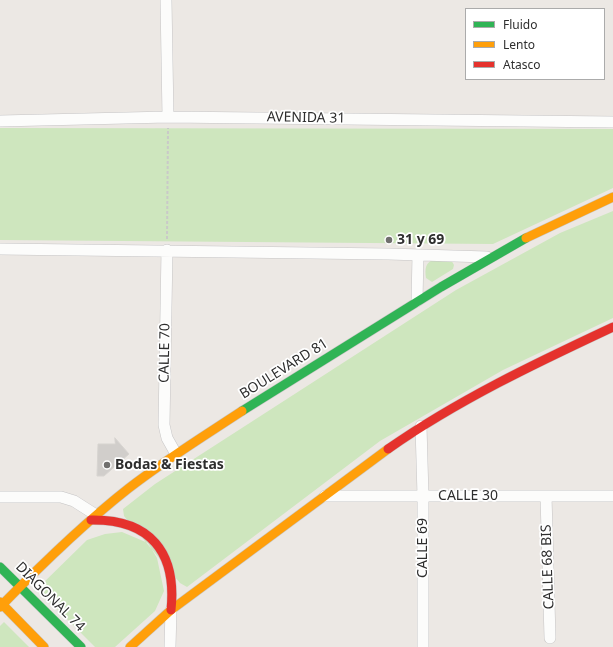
<!DOCTYPE html>
<html>
<head>
<meta charset="utf-8">
<style>
  body { margin:0 }
  #map { position:relative; width:613px; height:647px; overflow:hidden; background:#ece8e4; font-family:"Noto Sans",sans-serif }
  canvas { display:block }
  .legend { position:absolute; left:465px; top:8px; width:140px; height:72px; box-sizing:border-box; background:#fff; border:1px solid #ababab; margin:0; padding:5px 7px; list-style:none; font-size:12px; color:#2e2e2e }
  .legend li { display:flex; align-items:center; gap:8px; height:20px }
  .legend b { width:20px; border:1px solid #ababab }
</style>
</head>
<body>
<div id="map">
<canvas width="613" height="647"></canvas>
<ul class="legend">
<li><b style="height:5px;background:#30b455"></b>Fluido</li>
<li><b style="height:5px;background:#ff9f0a"></b>Lento</li>
<li><b style="height:5px;background:#e5322d"></b>Atasco</li>
</ul>
</div>
<script>
const ctx = document.querySelector('canvas').getContext('2d');
ctx.lineJoin = 'round';
function fill(path, color) { ctx.fillStyle = color; ctx.fill(path, 'evenodd'); }
function strokePath(path, color, width, dash) { ctx.strokeStyle = color; ctx.lineWidth = width; ctx.lineCap = dash ? 'butt' : 'round'; ctx.setLineDash(dash || []); ctx.stroke(path); }
function label(font, color, halo, rows, align = 'center') {
  ctx.font = font + ' "Noto Sans",sans-serif'; ctx.lineWidth = 3.5; ctx.setLineDash([]); ctx.textBaseline = 'middle'; ctx.strokeStyle = halo; ctx.fillStyle = color; for (const [text, x, y, turn = 0] of rows) {
    ctx.save(); ctx.translate(x, y); ctx.rotate((+turn || 0) * Math.PI / 180); ctx.textAlign = isNaN(turn) ? turn : align; if (halo) ctx.strokeText(text, 0, 0); ctx.fillText(text, 0, 0); ctx.restore();
  }
}
const green = new Path2D(`
  M 0,128 L 613,129 L 613,188 L 493,244 L 0,240 Z
  M 613,211 L 613,318 L 503,370 L 380,441 L 187,587 L 180,583 L 124,516 L 123,509 L 155,484 L 456,290 L 560,233 Z
  M 450,258 L 454,265 L 453,269 L 432,282 L 426,278 C 423,258 434,259 450,258 Z
  M 122,532 L 148,543 L 157,558 L 164,591 L 155,611 L 115,647 L 95,647 L 37,589 L 87,540 L 105,534 Z
  M 4,622 L 29,647 L 0,647 L 0,626 Z`);
const building = new Path2D(`
  M 115,438 L 129,454 L 104,476 L 97,476 L 98,444 L 115,444 Z`);
const path = new Path2D(`
  M 167,239 L 168,128`);
const street = new Path2D(`
  M 166,0 L 168,117
  M 0,121 L 168,117 L 613,122
  M 0,249 L 388,254 L 487,257
  M 167,250 L 164,425 L 167,438 L 176,454
  M 417,301 L 418,255
  M 421,426 L 423,496 L 423,647
  M 325,496 L 613,496
  M 546,496 L 550,638
  M 0,497 L 61,497 L 74,501 L 96,515
  M 170,647 L 171,610`);
const fast = new Path2D(`
  M 242,411 L 441,287 L 526,238
  M 0,567 L 81,647`);
const slow = new Path2D(`
  M 526,238 L 613,197
  M 0,602 L 44,647
  M 0,607 C 41,565 83,524 129,488 C 165,460 204,436 242,411
  M 130,647 L 171,610 L 388,449`);
const jam = new Path2D(`
  M 388,449 C 458,400 536,363 613,327
  M 91,520 C 150,519 177,552 171,610`);
const markers = [
  [389,240,4,"#706f6e"],
  [107,465,4,"#706f6e"]
];
const streetNames = [
  ["AVENIDA 31",306,118,1],
  ["CALLE 70",165,353,-89],
  ["BOULEVARD 81",284,369,-32],
  ["CALLE 30",468,496],
  ["CALLE 69",423,548,-90],
  ["CALLE 68 BIS",548,567,-92],
  ["DIAGONAL 74",50,597,45]
];
const poiNames = [
  ["31 y 69",397,240],
  ["Bodas & Fiestas",115,465]
];
fill(green, '#cee6be');
fill(building, '#d1cecb');
strokePath(building, '#d7d4d0', 1);
strokePath(street, '#c5c4c5', 12);
strokePath(fast, '#c6c5c4', 10);
strokePath(slow, '#c6c5c4', 10);
strokePath(jam, '#c6c5c4', 10);
strokePath(path, '#c9c9c8', 2, [3, 2]);
strokePath(street, '#fcfcfb', 11);
strokePath(fast, '#30b455', 9);
strokePath(slow, '#ff9f0a', 9);
strokePath(jam, '#e5322d', 9);
for (const [x, y, r, color] of markers) { const dot = new Path2D(); dot.arc(x, y, r, 0, 2 * Math.PI); ctx.fillStyle = color; ctx.fill(dot); strokePath(dot, '#fff', 1.5); }
label('14px', '#2e2e2e', '#fff', streetNames);
label('bold 14px', '#2e2e2e', '#fff', poiNames, 'left');
</script>
</body>
</html>
